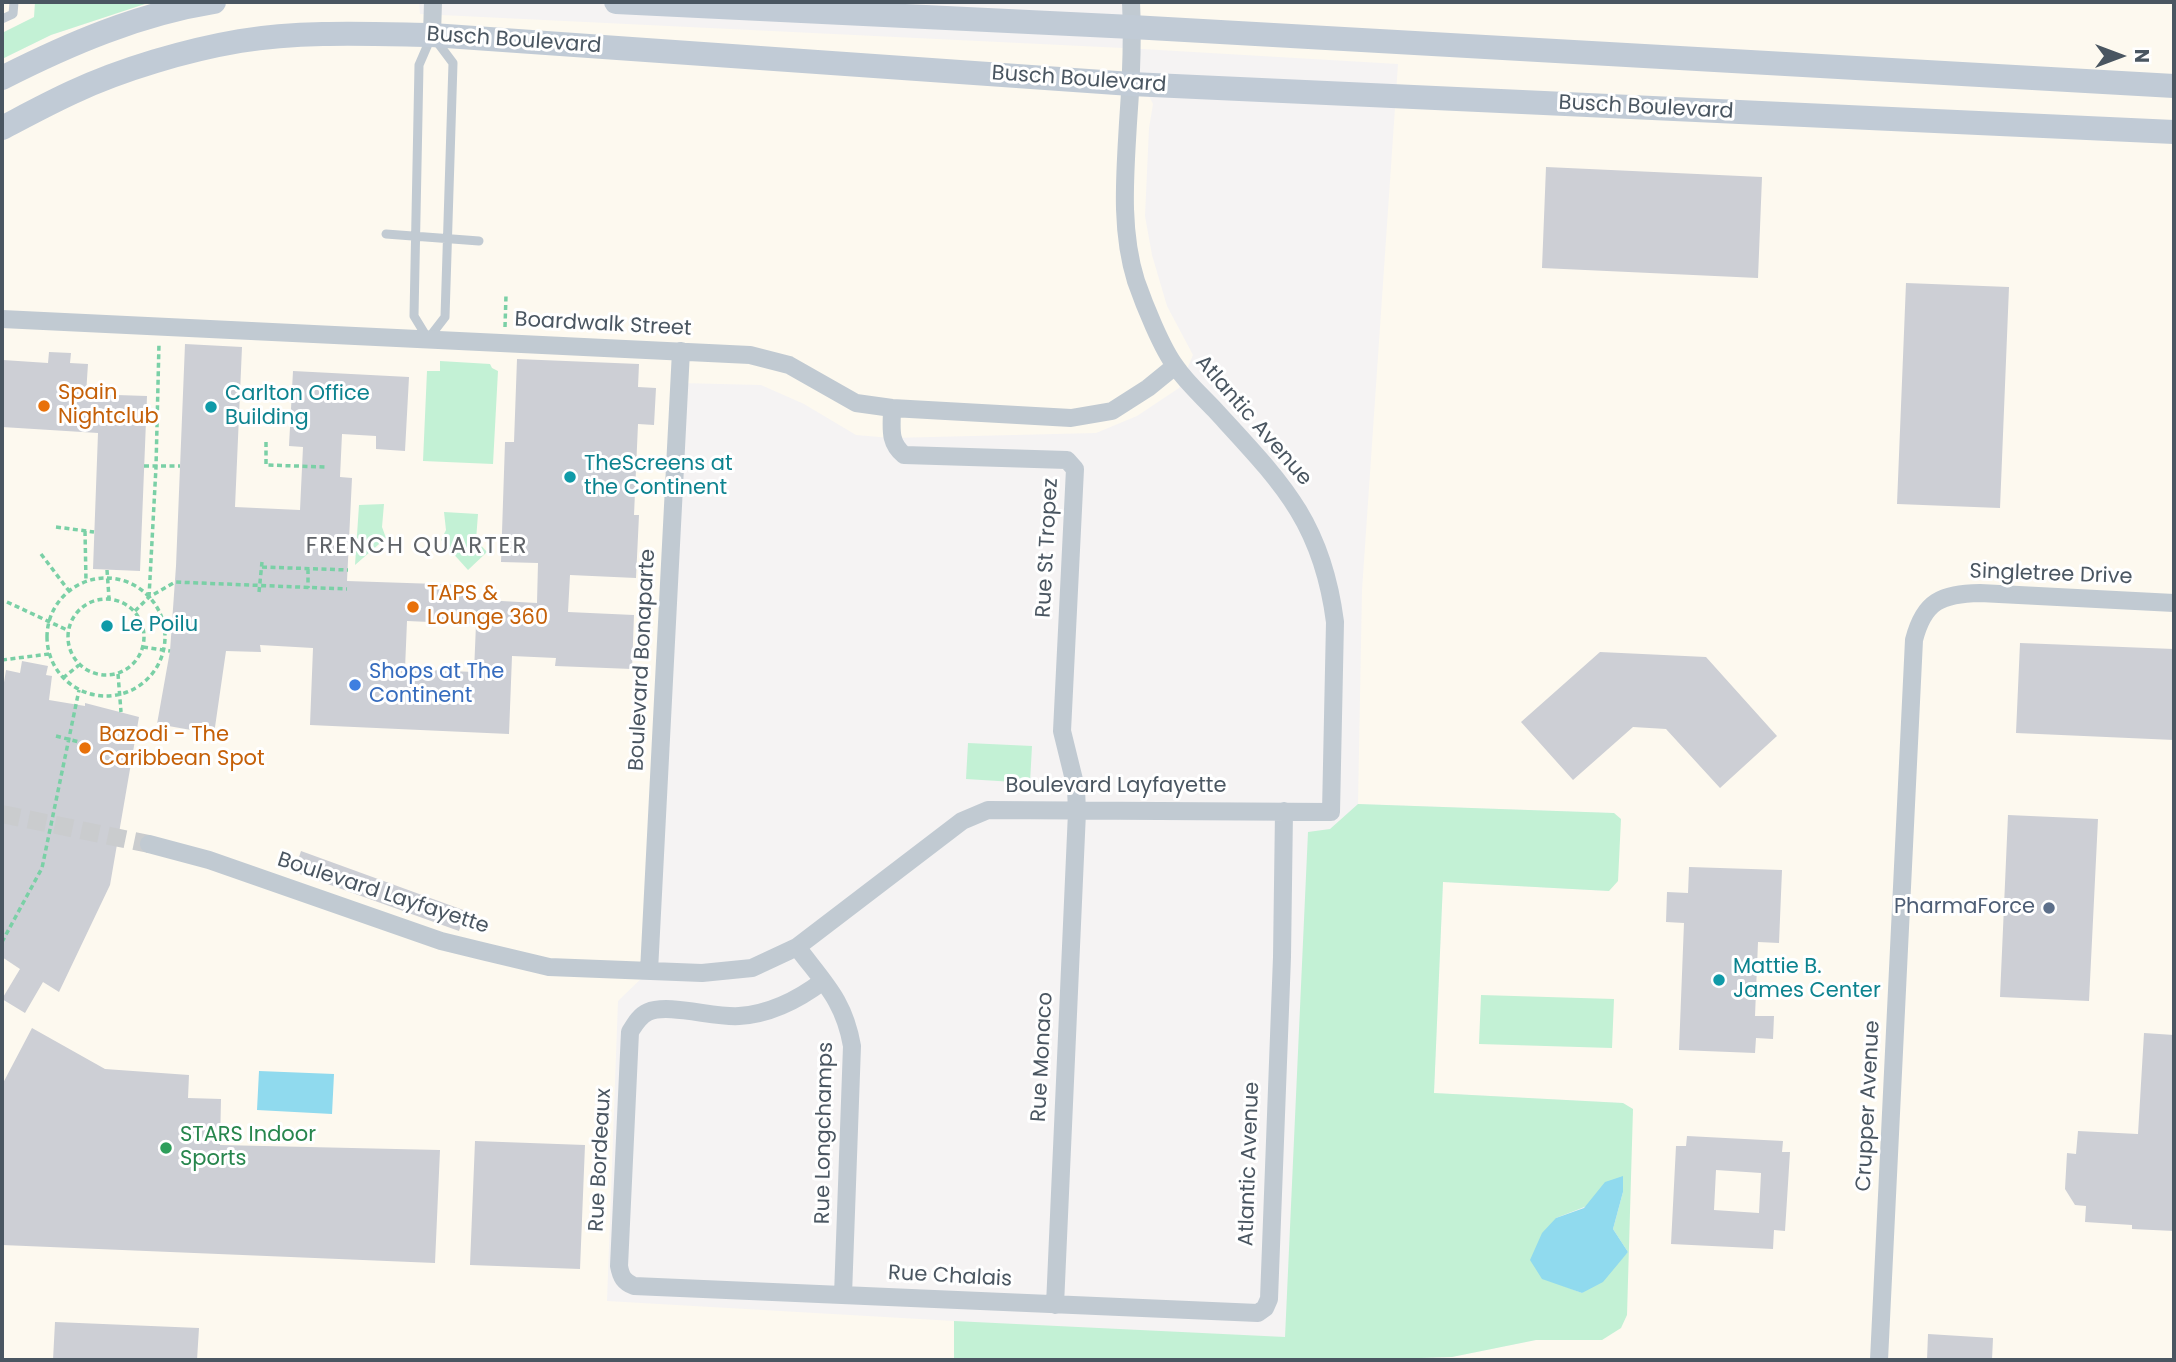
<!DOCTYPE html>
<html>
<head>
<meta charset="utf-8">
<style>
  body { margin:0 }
  #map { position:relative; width:2176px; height:1362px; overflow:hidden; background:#f5f3f3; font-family:Poppins,sans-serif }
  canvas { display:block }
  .frame { position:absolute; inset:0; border:4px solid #4a5661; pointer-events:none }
  .north { position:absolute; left:2085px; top:21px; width:70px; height:70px; -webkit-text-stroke:5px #fff; paint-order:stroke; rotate:90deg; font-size:19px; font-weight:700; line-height:28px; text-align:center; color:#4a5661 }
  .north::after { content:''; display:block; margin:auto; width:24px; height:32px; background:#4a5661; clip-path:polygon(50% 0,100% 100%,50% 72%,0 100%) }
</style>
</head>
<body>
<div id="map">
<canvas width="2176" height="1362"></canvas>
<div class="frame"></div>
<div class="north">N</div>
</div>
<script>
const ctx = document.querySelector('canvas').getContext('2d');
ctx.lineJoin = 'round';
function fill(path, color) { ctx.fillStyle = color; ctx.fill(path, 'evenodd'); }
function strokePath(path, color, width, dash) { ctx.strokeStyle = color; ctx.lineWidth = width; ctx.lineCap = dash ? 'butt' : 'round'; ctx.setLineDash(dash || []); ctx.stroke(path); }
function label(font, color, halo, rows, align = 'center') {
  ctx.font = font + ' Poppins,sans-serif'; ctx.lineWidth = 6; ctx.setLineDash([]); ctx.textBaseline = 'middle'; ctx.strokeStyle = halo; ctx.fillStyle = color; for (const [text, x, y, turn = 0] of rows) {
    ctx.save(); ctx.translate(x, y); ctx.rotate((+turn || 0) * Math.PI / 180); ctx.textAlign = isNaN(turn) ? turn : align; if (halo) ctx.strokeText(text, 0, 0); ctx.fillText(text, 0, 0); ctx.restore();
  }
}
const commercial = new Path2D(`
  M 2,2 L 35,2 L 35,17 L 2,33 Z
  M 151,2 L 419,2 L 420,14 L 1123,48 L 1126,2 L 2174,2 L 2174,1360 L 1360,1360 L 1452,1357 L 1536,1340 L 1601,1340 L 1633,1109 L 1623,1103 L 1434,1093 L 1443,882 L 1609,891 L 1621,819 L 1614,813 L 1358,804 L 1362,590 L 1398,64 L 1125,48 L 1153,104 L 1149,128 L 1145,216 L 1152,255 L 1167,306 L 1193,355 L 1179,388 L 1137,416 L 1096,433 L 891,438 L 856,435 L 804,404 L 761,385 L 680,383 L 649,971 L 618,1001 L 607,1301 L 954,1321 L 954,1360 L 2,1360 L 2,59 L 51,35 Z`);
const green = new Path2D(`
  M 35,2 L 151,2 L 51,35 L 2,59 L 2,33 L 34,17 Z
  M 440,361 L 490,364 L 492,368 L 498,371 L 493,464 L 423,461 L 427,371 L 440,371 Z
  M 384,504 L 382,527 L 386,538 L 355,565 L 359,505 Z
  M 444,512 L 478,514 L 476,540 L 487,552 L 468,570 L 441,540 L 446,530 Z
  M 968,743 L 1032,746 L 1030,783 L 966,779 Z
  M 1358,804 L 1614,813 L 1621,819 L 1618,881 L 1609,891 L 1443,882 L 1434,1093 L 1623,1103 L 1633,1109 L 1627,1315 L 1621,1328 L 1602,1340 L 1536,1340 L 1452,1357 L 1360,1360 L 954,1360 L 954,1321 L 1285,1337 L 1308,832 L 1330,829 ZM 1623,1192 L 1613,1229 L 1628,1252 L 1616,1265 L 1582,1293 L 1564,1286 L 1556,1218 Z
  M 1481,995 L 1614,999 L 1612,1048 L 1479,1044 Z`);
const water = new Path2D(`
  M 259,1071 L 334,1074 L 332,1114 L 257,1110 Z
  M 1623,1176 L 1623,1192 L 1613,1229 L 1628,1252 L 1603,1282 L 1582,1293 L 1542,1279 L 1530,1260 L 1542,1233 L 1556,1218 L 1584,1208 L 1605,1182 Z`);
const building = new Path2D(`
  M 1546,167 L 1762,177 L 1758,278 L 1542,268 Z
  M 1906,283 L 2009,287 L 2000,508 L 1897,504 Z
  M 185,344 L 242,347 L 235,507 L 300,510 L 303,447 L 289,446 L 293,371 L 409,377 L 405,451 L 376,449 L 376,436 L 342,434 L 340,477 L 352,478 L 347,581 L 467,585 L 466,599 L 537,603 L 538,563 L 501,562 L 505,442 L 514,442 L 517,359 L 639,364 L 638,387 L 656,388 L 654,425 L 638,424 L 634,515 L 639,515 L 636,578 L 570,575 L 568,612 L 634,615 L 632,669 L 555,666 L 556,658 L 512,656 L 509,734 L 310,725 L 313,648 L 260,645 L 261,652 L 226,651 L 214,734 L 157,724 L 170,651 L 176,566 ZM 407,621 L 476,624 L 474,672 L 405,669 Z
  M 49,352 L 71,353 L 70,363 L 88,364 L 86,394 L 147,396 L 140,571 L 93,569 L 98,433 L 2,427 L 3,360 L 48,363 Z
  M 2020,643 L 2174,649 L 2174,740 L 2016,733 Z
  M 1600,652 L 1706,657 L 1777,736 L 1720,788 L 1666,729 L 1633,727 L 1573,780 L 1521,722 Z
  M 22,661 L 48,666 L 46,675 L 52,676 L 49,700 L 85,706 L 85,703 L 139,717 L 110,885 L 59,992 L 43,982 L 25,1013 L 2,999 L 20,969 L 2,957 L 2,695 L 6,670 L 20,673 Z
  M 2008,815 L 2098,819 L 2089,1001 L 2000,997 Z
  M 301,851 L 466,911 L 459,931 L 294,872 Z
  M 1689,867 L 1782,870 L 1779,943 L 1758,942 L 1755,1016 L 1774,1016 L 1773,1039 L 1756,1038 L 1755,1053 L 1679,1050 L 1684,923 L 1666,922 L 1667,892 L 1688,893 Z
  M 32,1028 L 105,1069 L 189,1075 L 188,1098 L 221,1099 L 220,1145 L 440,1150 L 435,1263 L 2,1245 L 2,1085 Z
  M 2144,1033 L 2174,1035 L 2174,1231 L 2132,1229 L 2132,1225 L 2085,1222 L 2086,1206 L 2075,1205 L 2065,1189 L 2067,1153 L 2076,1154 L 2078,1131 L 2138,1134 Z
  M 1687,1136 L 1783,1141 L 1782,1152 L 1790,1152 L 1785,1231 L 1774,1230 L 1773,1249 L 1671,1244 L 1676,1146 L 1686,1146 ZM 1716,1170 L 1761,1173 L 1759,1213 L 1714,1210 Z
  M 475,1141 L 585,1145 L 580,1269 L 470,1265 Z
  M 55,1322 L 199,1328 L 197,1360 L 53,1360 Z
  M 1928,1334 L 1993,1338 L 1992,1360 L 1927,1360 Z`);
const streetTunnel = new Path2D(`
  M 2,814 L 149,844`);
const path = new Path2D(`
  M 505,327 L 506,295
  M 266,442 L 266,465 L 325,467
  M 144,466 L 180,466
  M 56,527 L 94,532
  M 85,531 L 86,581
  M 41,554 L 69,591
  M 262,567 L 348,570
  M 308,569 L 308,588
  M 107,570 L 109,598
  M47 637a59 59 0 1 1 118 0a59 59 0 1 1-118 0Z
  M 259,592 L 262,562
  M 149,597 L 156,467 L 159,343
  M68 637a38 38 0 1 1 76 0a38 38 0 1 1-76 0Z
  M 7,602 L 67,630
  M 135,611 L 149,597 L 175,582 L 347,589
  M 143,647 L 170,651
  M 2,660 L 49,654
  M 118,674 L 121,712
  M 63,678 L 79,665
  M 56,736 L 79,742
  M 2,942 L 42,868 L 79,690`);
const lane = new Path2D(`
  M 2,19 L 13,14 L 14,2
  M 432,35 L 453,63 L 445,317 L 428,339 L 414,316 L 419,65 Z
  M 386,234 L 479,241`);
const street = new Path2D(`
  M 432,35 L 433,2
  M 2,319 L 750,355 L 789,365 L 856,403 L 892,408 L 1071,418 L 1112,411 L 1148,388 L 1175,366
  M 892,408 C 892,427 888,442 904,455 L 1067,460 L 1075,469 L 1062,731 L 1076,788 L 1077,812 L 1055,1305
  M 149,844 L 209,860 L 441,941 L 486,952 L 549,967 L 702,973 L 752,968 L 797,947 L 962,821 L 988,810 L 1331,812 L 1335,622 C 1322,521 1281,482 1215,410 C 1202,396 1187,383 1176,367 C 1162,349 1144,304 1136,281 C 1120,230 1125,176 1128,123 C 1131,83 1133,42 1131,2
  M 797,947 C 824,983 844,1000 852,1046 L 843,1295
  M 649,971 L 681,351
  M 823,981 C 798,1000 771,1014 739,1016 C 715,1018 668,1003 648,1012 C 639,1016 635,1024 630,1032 L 619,1266 C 621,1277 624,1282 634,1286 L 1258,1313 L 1265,1308 L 1269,1299 L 1282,957 L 1284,811
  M 1879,1360 L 1914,640 C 1924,601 1941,594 1980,593 L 2174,603`);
const secondary = new Path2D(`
  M 616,2 L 1132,27 L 2174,86
  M 2,78 C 69,44 139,14 214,2
  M 2,128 C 25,116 49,103 73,92 C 122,69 187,50 240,41 C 303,31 368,34 432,35 L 1131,84 L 2174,132`);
const markers = [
  [44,406,7,"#e8710a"],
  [211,407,7,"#0f9aa8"],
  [570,477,7,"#0f9aa8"],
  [413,607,7,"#e8710a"],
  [107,626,7,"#0f9aa8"],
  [355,685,7,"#3f7fe0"],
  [85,748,7,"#e8710a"],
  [2049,908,7,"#5c6f8a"],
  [1719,980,7,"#0f9aa8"],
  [166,1148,7,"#2e9e5b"]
];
const streetNames = [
  ["Busch Boulevard",514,41,4],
  ["Busch Boulevard",1079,80,4],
  ["Busch Boulevard",1646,108,3],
  ["Boardwalk Street",603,325,3],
  ["Atlantic Avenue",1253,421,49],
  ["Rue St Tropez",1048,548,-87],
  ["Singletree Drive",2051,575,2],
  ["Boulevard Bonaparte",643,660,-87],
  ["Boulevard Layfayette",1116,787],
  ["Boulevard Layfayette",383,894,18],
  ["Rue Monaco",1043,1057,-87],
  ["Crupper Avenue",1869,1106,-87],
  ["Rue Longchamps",825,1133,-89],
  ["Rue Bordeaux",601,1160,-87],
  ["Atlantic Avenue",1250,1164,-88],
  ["Rue Chalais",950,1277,3]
];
const foodNames = [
  ["Spain",58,394],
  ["Nightclub",58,418],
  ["TAPS &",427,595],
  ["Lounge 360",427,619],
  ["Bazodi - The",99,736],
  ["Caribbean Spot",99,760]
];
const cultureNames = [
  ["Carlton Office",225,395],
  ["Building",225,419],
  ["TheScreens at",584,465],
  ["the Continent",584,489],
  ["Le Poilu",121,626],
  ["Mattie B.",1733,968],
  ["James Center",1733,992]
];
const shopNames = [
  ["Shops at The",369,673],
  ["Continent",369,697]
];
const serviceNames = [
  ["PharmaForce",2035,908]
];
const leisureNames = [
  ["STARS Indoor",180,1136],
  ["Sports",180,1160]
];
const neighbourhoodNames = [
  ["FRENCH QUARTER",417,547]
];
fill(commercial, '#fdf9ef');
fill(green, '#c3f1d5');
fill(water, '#90daee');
fill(building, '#cdcfd5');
strokePath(streetTunnel, '#caccce', 18, [18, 9]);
strokePath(path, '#7ad0a6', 3.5, [5, 3.5]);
strokePath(lane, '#c1cad2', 9);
strokePath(street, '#c1cad2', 18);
strokePath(secondary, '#c1cbd6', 24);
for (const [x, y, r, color] of markers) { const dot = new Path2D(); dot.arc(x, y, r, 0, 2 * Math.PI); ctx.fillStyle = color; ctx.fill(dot); strokePath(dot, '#fff', 2.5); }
label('21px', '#4a5661', '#fff', streetNames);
label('21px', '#c56008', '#fff', foodNames, 'left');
label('21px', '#0d838f', '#fff', cultureNames, 'left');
label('21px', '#366cbe', '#fff', shopNames, 'left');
label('21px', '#4e5e75', '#fff', serviceNames, 'right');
label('21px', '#27864d', '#fff', leisureNames, 'left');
ctx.letterSpacing = '2px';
label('23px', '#5f6368', '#fff', neighbourhoodNames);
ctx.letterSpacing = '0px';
</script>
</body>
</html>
